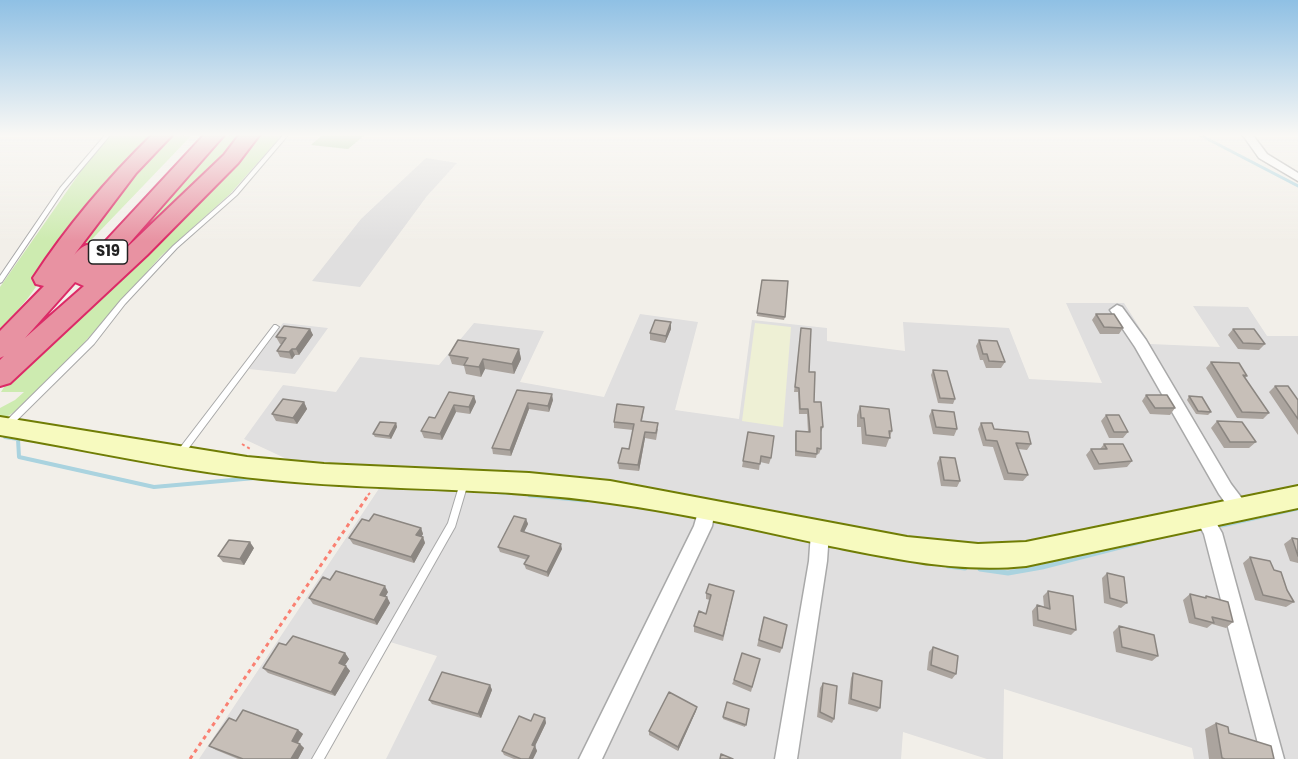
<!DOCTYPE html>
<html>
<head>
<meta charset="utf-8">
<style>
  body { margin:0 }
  canvas { display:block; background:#f2efe9 }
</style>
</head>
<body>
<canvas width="1298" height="759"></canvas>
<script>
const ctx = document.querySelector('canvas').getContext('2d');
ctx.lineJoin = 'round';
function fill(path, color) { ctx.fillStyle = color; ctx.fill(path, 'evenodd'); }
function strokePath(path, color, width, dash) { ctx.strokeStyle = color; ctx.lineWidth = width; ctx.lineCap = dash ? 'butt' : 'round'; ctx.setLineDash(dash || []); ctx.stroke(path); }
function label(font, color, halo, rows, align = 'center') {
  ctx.font = font + ' Poppins,sans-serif'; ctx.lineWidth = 6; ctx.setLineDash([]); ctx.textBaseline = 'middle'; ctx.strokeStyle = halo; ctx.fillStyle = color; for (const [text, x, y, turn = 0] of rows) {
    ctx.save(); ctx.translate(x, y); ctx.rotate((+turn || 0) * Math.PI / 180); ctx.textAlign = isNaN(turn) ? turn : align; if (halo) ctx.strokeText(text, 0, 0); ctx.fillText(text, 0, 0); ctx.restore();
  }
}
const residential = new Path2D(`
  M 426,158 L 457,163 L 427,196 L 360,287 L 312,281 L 361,219 Z
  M 1066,303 L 1124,303 L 1150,344 L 1220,347 L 1193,306 L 1248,307 L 1267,336 L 1298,336 L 1298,759 L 1194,759 L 1192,748 L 1004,689 L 1003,759 L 987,759 L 903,732 L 901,759 L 386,759 L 437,656 L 380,639 L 311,759 L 199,759 L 392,469 L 289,460 L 244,439 L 283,385 L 336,392 L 360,357 L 439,365 L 474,323 L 544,331 L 520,382 L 604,397 L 640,314 L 698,322 L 675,410 L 739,419 L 752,320 L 827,328 L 827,341 L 905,351 L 903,322 L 1009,328 L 1029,379 L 1102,383 Z
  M 283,323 L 328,328 L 295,374 L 249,369 Z`);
const farmland = new Path2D(`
  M 755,323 L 791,327 L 783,427 L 742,421 Z`);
const grass = new Path2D(`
  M 112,134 L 159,134 L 84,220 L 28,298 L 0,331 L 0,287 L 88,161 Z
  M 169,134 L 191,136 L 48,285 L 88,226 Z
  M 246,134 L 71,305 L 222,136 Z
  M 256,134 L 283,134 L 230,194 L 161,256 L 75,353 L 14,412 L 5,418 L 0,417 L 0,408 L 15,400 L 24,392 L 1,392 L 6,384 Z`);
const forest = new Path2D(`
  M 323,134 L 366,134 L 348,149 L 311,145 Z`);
const streamFar2 = new Path2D(`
  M 1198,134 L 1298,186`);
const streamFar1 = new Path2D(`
  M 5,437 L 18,439 L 19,457 L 154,487 L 255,478
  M 495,492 L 514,493
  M 530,495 L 534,495`);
const stream = new Path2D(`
  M 530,495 L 586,500
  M 1222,525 L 1298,508
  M 948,566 L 965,568
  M 980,569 L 1008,573 L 1042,567 L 1143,541`);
const pathFar1 = new Path2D(`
  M 242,444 L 252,450
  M 368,495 L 370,493`);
const path = new Path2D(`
  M 190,759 L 369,494`);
const lane = new Path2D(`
  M 106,134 L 111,134 L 64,190 L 2,282 L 0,283 L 0,276 L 60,188 Z
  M 284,134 L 289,134 L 237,195 L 177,248 L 125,304 L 94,344 L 3,434 L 0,435 L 0,427 L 88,340 L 121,300 L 173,246 L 233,193 Z
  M 274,325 L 276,325 L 279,327 L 182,457 L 179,458 L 176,457 L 175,455 L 176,453 Z
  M 464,479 L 467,481 L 468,483 L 455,527 L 324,759 L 312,759 L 448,523 L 460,483 L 461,481 Z`);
const street = new Path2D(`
  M 1242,134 L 1252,134 L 1267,154 L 1298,173 L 1298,181 L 1259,158 Z
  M 1117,305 L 1122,307 L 1146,340 L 1231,484 L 1250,509 L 1247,514 C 1233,519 1227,504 1219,494 L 1135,347 L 1110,310 Z
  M 706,502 L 712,505 L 715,510 L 712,526 L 602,759 L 579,759 L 694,526 L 700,505 Z
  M 1204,509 L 1210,512 L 1222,533 L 1284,759 L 1262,759 L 1204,534 L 1195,517 L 1198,512 Z
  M 820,524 L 826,526 L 829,532 L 827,561 L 797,759 L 775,759 L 809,561 L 811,532 L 814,526 Z`);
const secondary = new Path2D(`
  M 0,417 L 247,457 L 324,464 L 529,473 L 610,481 L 907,537 L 978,544 L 1026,542 L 1298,486 L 1298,508 L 1026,566 C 959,573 896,559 830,546 C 757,530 684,513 610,503 C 502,487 392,491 283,481 C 188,473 94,451 0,435 Z`);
const highway = new Path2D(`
  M 153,134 L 173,134 L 136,173 L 74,255 C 82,246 88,241 100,247 L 205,134 L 225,134 L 119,255 L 224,155 L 240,134 L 260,134 L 238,163 L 147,255 L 10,383 L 0,386 L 0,360 L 4,356 L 0,358 L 0,331 L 44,286 L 36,284 L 33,278 C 67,226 108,178 153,134 ZM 75,282 L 84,286 L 25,338 Z`);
const wall = new Path2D(`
  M 762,280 L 785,317 L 784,320 L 757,316 Z
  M 1096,314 L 1123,328 L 1119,334 L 1100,334 L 1092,320 Z
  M 801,328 L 814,402 L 823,427 L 821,432 L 821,449 L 819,454 L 817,453 L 816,458 L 795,456 L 795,435 L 796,431 L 808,432 L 807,414 L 799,414 L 798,392 L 794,392 Z
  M 310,329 L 313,335 L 299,355 L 295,355 L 292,359 L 280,357 L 277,351 L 282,344 L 280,344 L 276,337 Z
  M 671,329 L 665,343 L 650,340 L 650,333 Z
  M 1233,329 L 1265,344 L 1259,350 L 1238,349 L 1228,335 Z
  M 979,340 L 1005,362 L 1001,368 L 986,368 L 983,360 L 980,360 L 976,346 Z
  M 519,349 L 521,359 L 514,374 L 485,369 L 481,377 L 466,374 L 464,366 L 452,364 L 449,355 Z
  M 1211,362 L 1247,376 L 1245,378 L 1269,413 L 1263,419 L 1237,418 L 1206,368 Z
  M 933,370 L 955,399 L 953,404 L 938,403 L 931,375 Z
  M 1275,386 L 1298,400 L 1298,435 L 1269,392 Z
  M 517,390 L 553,400 L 549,412 L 529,409 L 511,456 L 493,454 L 492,448 Z
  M 449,392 L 474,396 L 476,402 L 470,414 L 456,412 L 442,440 L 424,438 L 421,431 L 435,418 Z
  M 1146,395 L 1175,408 L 1170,415 L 1150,414 L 1142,401 Z
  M 1189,396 L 1211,412 L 1208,415 L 1196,414 L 1187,400 Z
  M 304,402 L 307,409 L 297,424 L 276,421 L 272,414 Z
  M 860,406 L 892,431 L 886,447 L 862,444 L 861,427 L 857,427 L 857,415 Z
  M 644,407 L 642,421 L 658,429 L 656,440 L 645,438 L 639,471 L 619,469 L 618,463 L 629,449 L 633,430 L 614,428 L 614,422 Z
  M 932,410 L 957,429 L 954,436 L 933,434 L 929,416 Z
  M 1106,415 L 1128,432 L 1123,438 L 1109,438 L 1101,421 Z
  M 1217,421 L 1256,442 L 1249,448 L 1224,448 L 1211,428 Z
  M 396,423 L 397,427 L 391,439 L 375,437 L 373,434 Z
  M 981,423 L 994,429 L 1031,444 L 1027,450 L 1018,449 L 1028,475 L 1023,481 L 1004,480 L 993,447 L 983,446 L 978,429 Z
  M 748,432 L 771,458 L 769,464 L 760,462 L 759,470 L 742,467 Z
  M 1104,444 L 1132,461 L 1127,467 L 1094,470 L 1086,455 L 1091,449 L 1100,449 Z
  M 940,457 L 960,481 L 957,487 L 941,486 L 937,463 Z
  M 526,519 L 528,524 L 524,532 L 562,549 L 548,577 L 526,569 L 524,564 L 527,560 L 500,552 L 498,547 Z
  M 369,521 L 421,528 L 423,534 L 421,537 L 423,537 L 425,543 L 414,563 L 353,544 L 349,538 Z
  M 1292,538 L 1298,539 L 1298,563 L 1290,561 L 1284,544 Z
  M 254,548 L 244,565 L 223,562 L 218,556 Z
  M 1250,557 L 1274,570 L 1287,590 L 1294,602 L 1286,607 L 1255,600 L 1243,563 Z
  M 1107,573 L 1127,603 L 1121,608 L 1104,603 L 1102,578 Z
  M 330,580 L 388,592 L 385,597 L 387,597 L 390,603 L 377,625 L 313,604 L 309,598 Z
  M 734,591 L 723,641 L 694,632 L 694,626 L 706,614 L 710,600 L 706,599 L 706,593 Z
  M 1048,591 L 1076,630 L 1071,635 L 1033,626 L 1032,611 L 1037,605 L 1044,607 L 1043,596 Z
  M 1190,594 L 1204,598 L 1206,596 L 1233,622 L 1226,628 L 1212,624 L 1207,628 L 1189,623 L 1183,600 Z
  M 764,617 L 782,648 L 780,653 L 757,646 Z
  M 1119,626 L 1158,656 L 1152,661 L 1116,652 L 1113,632 Z
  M 286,645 L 345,653 L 349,659 L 345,665 L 350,671 L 335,696 L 268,673 L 263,668 Z
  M 933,647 L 956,674 L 952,679 L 927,670 L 929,652 Z
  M 760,659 L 751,692 L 732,684 L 734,680 Z
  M 853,673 L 880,708 L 877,712 L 848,704 L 851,678 Z
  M 823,683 L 834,719 L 832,723 L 817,717 L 820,688 Z
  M 490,685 L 492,690 L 481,718 L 432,704 L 429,700 Z
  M 727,702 L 749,709 L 745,727 L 723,719 Z
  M 697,707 L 696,711 L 678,751 L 649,735 L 649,731 Z
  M 545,718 L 546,723 L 535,746 L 537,751 L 533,759 L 514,759 L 504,755 L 502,751 L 531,721 Z
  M 236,721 L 298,730 L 303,734 L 298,743 L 304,748 L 298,759 L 238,759 L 216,750 L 209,746 Z
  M 1216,723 L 1229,733 L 1274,759 L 1209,759 L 1205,729 Z`);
const shadedWall = new Path2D(`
  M 671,322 L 671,329 L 665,343 L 666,336 Z
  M 310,329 L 313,335 L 299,355 L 296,349 Z
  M 292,349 L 295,355 L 292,359 L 289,352 Z
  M 519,349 L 521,359 L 514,374 L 512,364 Z
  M 483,359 L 485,369 L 481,377 L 479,367 Z
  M 552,394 L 553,400 L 549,412 L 548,406 Z
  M 474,396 L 476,402 L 470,414 L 469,407 Z
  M 304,402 L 307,409 L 297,424 L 293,418 Z
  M 528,403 L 529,409 L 511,456 L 510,450 Z
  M 454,405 L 456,412 L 442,440 L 440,434 Z
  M 396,423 L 397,427 L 391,439 L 389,436 Z
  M 645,432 L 645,438 L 639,471 L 638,465 Z
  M 526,519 L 528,524 L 522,536 L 521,531 Z
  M 421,528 L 423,534 L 419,541 L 416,535 Z
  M 423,537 L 425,543 L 414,563 L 411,557 Z
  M 250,542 L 254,548 L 244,565 L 240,559 Z
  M 561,544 L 562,549 L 548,577 L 547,572 Z
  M 385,586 L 388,592 L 383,601 L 380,595 Z
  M 387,597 L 390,603 L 377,625 L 374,620 Z
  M 345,653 L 349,659 L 343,668 L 339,663 Z
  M 346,666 L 350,671 L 335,696 L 331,692 Z
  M 490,685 L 492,690 L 481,718 L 478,714 Z
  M 697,707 L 696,711 L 678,751 L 678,747 Z
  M 545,718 L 546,723 L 535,746 L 537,751 L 533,759 L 529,759 L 532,745 Z
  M 298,730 L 303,734 L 296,745 L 292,741 Z
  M 300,744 L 304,748 L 298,759 L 291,759 Z`);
const building = new Path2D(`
  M 762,280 L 788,281 L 785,317 L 757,313 Z
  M 1096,314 L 1114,314 L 1123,328 L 1104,327 Z
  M 655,320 L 671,322 L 666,336 L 650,333 Z
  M 284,326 L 310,329 L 296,349 L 292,349 L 289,352 L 277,351 L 286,338 L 276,337 Z
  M 801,328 L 811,329 L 809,372 L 815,372 L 814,402 L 821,402 L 823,427 L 821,427 L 821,449 L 817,448 L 817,454 L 796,451 L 796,431 L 810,432 L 808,409 L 800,409 L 799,388 L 795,387 Z
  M 1233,329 L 1254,329 L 1265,344 L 1243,343 Z
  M 458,340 L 519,349 L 512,364 L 483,359 L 479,367 L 464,365 L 468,358 L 449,355 Z
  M 979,340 L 997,341 L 1005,362 L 989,361 L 987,354 L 983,354 Z
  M 1211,362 L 1239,363 L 1247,376 L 1243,375 L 1269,413 L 1242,412 Z
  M 933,370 L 947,371 L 955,399 L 940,398 Z
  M 1275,386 L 1288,386 L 1298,400 L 1298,419 Z
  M 517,390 L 552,394 L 548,406 L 528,403 L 510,450 L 492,448 Z
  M 449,392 L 474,396 L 469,407 L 454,405 L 440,434 L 421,431 L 429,417 L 435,418 Z
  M 1146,395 L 1167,395 L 1175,408 L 1155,408 Z
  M 1189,396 L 1202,397 L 1211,412 L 1198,411 Z
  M 283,399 L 304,402 L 293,418 L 272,414 Z
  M 617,404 L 644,407 L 641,421 L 658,423 L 656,433 L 645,432 L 638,465 L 618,463 L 622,448 L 629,449 L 634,424 L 614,422 Z
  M 860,406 L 889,409 L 892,431 L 889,431 L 890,438 L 866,435 L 864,418 L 861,418 Z
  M 932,410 L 954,412 L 957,429 L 936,427 Z
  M 1106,415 L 1119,415 L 1128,432 L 1114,432 Z
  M 1217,421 L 1242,422 L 1256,442 L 1230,442 Z
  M 380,422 L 396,423 L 389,436 L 373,434 Z
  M 981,423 L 992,423 L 994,429 L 1028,432 L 1031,444 L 1016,443 L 1028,475 L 1008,473 L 997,441 L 986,440 Z
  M 748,432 L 774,436 L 771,458 L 761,456 L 760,464 L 743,461 Z
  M 1104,444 L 1123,444 L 1132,461 L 1099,464 L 1091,449 L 1107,449 Z
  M 940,457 L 955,458 L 960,481 L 944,480 Z
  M 374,514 L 421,528 L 416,535 L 423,537 L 411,557 L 349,538 L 362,519 L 369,521 Z
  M 514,516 L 526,519 L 521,531 L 561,544 L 547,572 L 524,564 L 529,556 L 498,547 Z
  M 1292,538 L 1298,539 L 1298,556 Z
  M 229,540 L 250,542 L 240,559 L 218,556 Z
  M 1250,557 L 1270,561 L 1274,570 L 1281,572 L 1287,590 L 1294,602 L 1263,595 Z
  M 336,571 L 385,586 L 380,595 L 387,597 L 374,620 L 309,598 L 323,577 L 330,580 Z
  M 1107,573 L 1124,577 L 1127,603 L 1110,598 Z
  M 709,584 L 734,591 L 723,636 L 694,626 L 699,611 L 706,614 L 711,595 L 706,593 Z
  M 1048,591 L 1073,596 L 1076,630 L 1038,620 L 1037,605 L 1050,609 Z
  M 1190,594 L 1206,598 L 1206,596 L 1228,602 L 1233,622 L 1212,617 L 1214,623 L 1195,618 Z
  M 764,617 L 787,625 L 782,648 L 759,640 Z
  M 1119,626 L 1154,635 L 1158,656 L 1122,647 Z
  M 293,636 L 345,653 L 339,663 L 346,666 L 331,692 L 263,668 L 279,643 L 286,645 Z
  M 933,647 L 958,656 L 956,674 L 931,665 Z
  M 742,653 L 760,659 L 752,687 L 734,680 Z
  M 442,672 L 490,685 L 478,714 L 429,700 Z
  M 853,673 L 882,681 L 880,708 L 851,699 Z
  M 823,683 L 837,686 L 834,719 L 820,712 Z
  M 669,692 L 697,707 L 678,747 L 649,731 Z
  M 727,702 L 749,709 L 746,725 L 723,717 Z
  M 243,710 L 298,730 L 292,741 L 300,744 L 291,759 L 243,759 L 209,746 L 229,718 L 236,721 Z
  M 534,714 L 545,718 L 532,745 L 535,746 L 529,759 L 521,759 L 502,751 L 519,716 L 531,721 Z
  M 1216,723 L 1228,727 L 1229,733 L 1271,746 L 1274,759 L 1225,759 L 1222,758 Z
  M 721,754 L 733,759 L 720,759 Z`);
const shields = [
  [108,252,39]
];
const shieldNames = [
  ["S19",108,252]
];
fill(residential, '#e0dfdf');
fill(farmland, '#eef0d5');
fill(grass, '#cdebb0');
fill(forest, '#add19e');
strokePath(streamFar2, '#aad3df', 3);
strokePath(streamFar1, '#aad3df', 4);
strokePath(stream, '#aad3df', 5);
strokePath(lane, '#a9a9a9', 2);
strokePath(street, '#a9a9a9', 3);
strokePath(secondary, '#707d05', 4);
strokePath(highway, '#dc2a67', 4);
strokePath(pathFar1, '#fa8072', 2, [3, 3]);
strokePath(path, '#fa8072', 3, [4, 4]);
fill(lane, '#fff');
fill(street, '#fff');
fill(secondary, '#f7fabf');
fill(highway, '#e892a2');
fill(wall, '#aba49e');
fill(shadedWall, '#8b8681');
fill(building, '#c7bfb8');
strokePath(building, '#8b8681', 1.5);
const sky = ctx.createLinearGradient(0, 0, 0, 241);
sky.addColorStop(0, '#8fc0e4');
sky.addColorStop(0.56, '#f9f8f5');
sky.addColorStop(1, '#f9f8f500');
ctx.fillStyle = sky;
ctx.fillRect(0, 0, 1298, 241);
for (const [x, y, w] of shields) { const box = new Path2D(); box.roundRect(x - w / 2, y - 12, w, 24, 4.5); ctx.fillStyle = '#fff'; ctx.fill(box); strokePath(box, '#222', 1.5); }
label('bold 15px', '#222', null, shieldNames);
</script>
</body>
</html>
